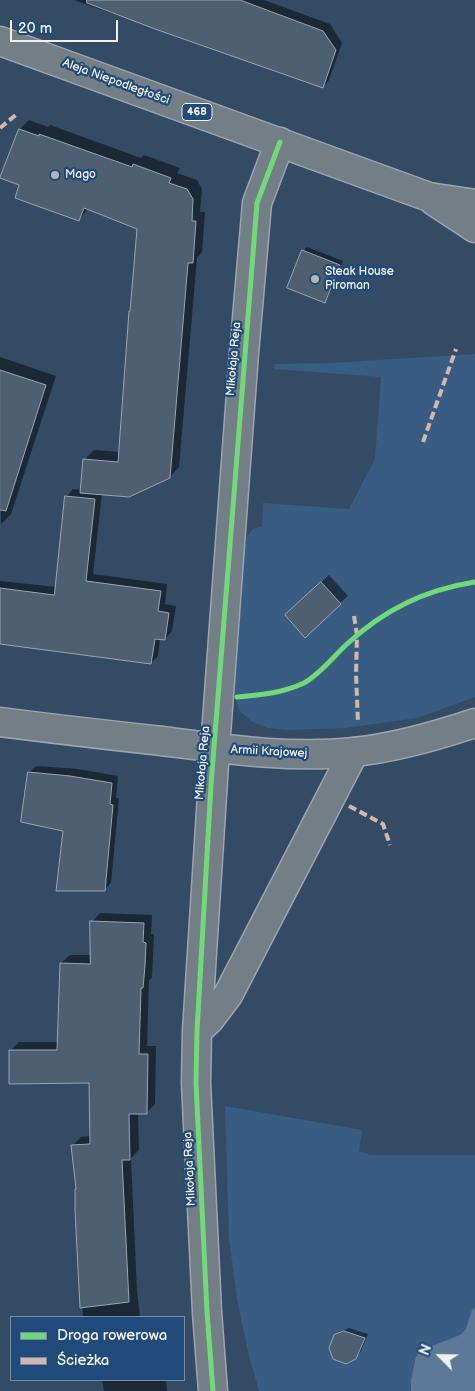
<!DOCTYPE html>
<html>
<head>
<meta charset="utf-8">
<style>
  body { margin:0 }
  #map { position:relative; width:475px; height:1391px; overflow:hidden; background:#344b65; font-family:"Balsamiq Sans",sans-serif }
  canvas { display:block }
  .legend { position:absolute; left:10px; top:1316px; width:175px; height:65px; box-sizing:border-box; background:#1f4a7a; border:1px solid #748da6; margin:0; padding:6px 9px; list-style:none; font-size:15px; color:#f4f1e8 }
  .legend li { display:flex; align-items:center; gap:10px; height:25px }
  .legend b { width:25px; border:1px solid #748da6 }
  .north { position:absolute; left:415px; top:1331px; width:50px; height:50px; -webkit-text-stroke:4px #1f4a7a; paint-order:stroke; rotate:293deg; font-size:14px; font-weight:700; line-height:20px; text-align:center; color:#f4f1e8 }
  .north::after { content:''; display:block; margin:auto; width:18px; height:22px; background:#f4f1e8; clip-path:polygon(50% 0,100% 100%,50% 72%,0 100%) }
  .scale { position:absolute; left:10px; top:20px; width:108px; height:22px; box-sizing:border-box; border:2px solid #f4f1e8; border-top:0; padding-left:6px; font-size:15px; line-height:18px; white-space:nowrap; color:#f4f1e8; -webkit-text-stroke:4px #1f4a7a; paint-order:stroke }
</style>
</head>
<body>
<div id="map">
<canvas width="475" height="1391"></canvas>
<ul class="legend">
<li><b style="height:6px;background:#71d979"></b>Droga rowerowa</li>
<li><b style="height:6px;background:#d1b7ad"></b>Ścieżka</li>
</ul>
<div class="north">N</div>
<div class="scale">20 m</div>
</div>
<script>
const ctx = document.querySelector('canvas').getContext('2d');
ctx.lineJoin = 'round';
function fill(path, color) { ctx.fillStyle = color; ctx.fill(path, 'evenodd'); }
function strokePath(path, color, width, dash) { ctx.strokeStyle = color; ctx.lineWidth = width; ctx.lineCap = dash ? 'butt' : 'round'; ctx.setLineDash(dash || []); ctx.stroke(path); }
function label(font, color, halo, rows, align = 'center') {
  ctx.font = font + ' "Balsamiq Sans",sans-serif'; ctx.lineWidth = 4.5; ctx.setLineDash([]); ctx.textBaseline = 'middle'; ctx.strokeStyle = halo; ctx.fillStyle = color; for (const [text, x, y, turn = 0] of rows) {
    ctx.save(); ctx.translate(x, y); ctx.rotate((+turn || 0) * Math.PI / 180); ctx.textAlign = isNaN(turn) ? turn : align; if (halo) ctx.strokeText(text, 0, 0); ctx.fillText(text, 0, 0); ctx.restore();
  }
}
const green = new Path2D(`
  M 475,354 L 475,697 L 417,718 L 346,728 L 288,730 L 267,728 L 251,721 L 239,710 L 234,696 L 246,538 L 253,529 L 262,526 L 263,503 L 349,509 L 375,459 L 381,377 L 274,369 L 275,364 L 329,363 Z
  M 225,1106 L 362,1130 L 359,1151 L 370,1155 L 475,1155 L 475,1391 L 259,1391 L 248,1352 L 237,1298 L 229,1238 Z`);
const water = new Path2D(`
  M 475,1307 L 475,1391 L 411,1391 L 411,1380 L 416,1357 L 422,1350 L 460,1335 L 466,1329 L 472,1310 Z`);
const shadow = new Path2D(`
  M 74,0 L 264,0 L 330,24 L 342,43 L 329,80 L 323,87 L 123,15 L 122,17 Z
  M 29,120 L 48,127 L 50,125 L 141,158 L 144,155 L 180,168 L 177,173 L 197,180 L 202,189 L 200,212 L 205,212 L 202,252 L 197,258 L 179,467 L 170,477 L 102,493 L 93,574 L 167,584 L 165,604 L 176,606 L 172,631 L 165,639 L 160,638 L 158,656 L 151,663 L 0,643 L 0,581 L 56,587 L 66,497 L 73,489 L 82,490 L 84,460 L 94,450 L 120,452 L 138,228 L 88,209 L 79,219 L 21,185 L 2,178 L 20,129 Z
  M 307,247 L 343,261 L 328,297 L 324,301 L 303,251 Z
  M 0,357 L 56,376 L 11,514 L 1,524 Z
  M 329,575 L 348,596 L 305,636 L 294,608 Z
  M 36,766 L 78,769 L 118,776 L 116,798 L 119,798 L 111,883 L 104,890 L 29,773 Z
  M 100,913 L 152,915 L 151,934 L 154,934 L 152,978 L 149,980 L 147,1046 L 156,1046 L 155,1104 L 146,1113 L 138,1113 L 139,1150 L 131,1158 L 137,1291 L 140,1317 L 83,1317 L 76,1190 L 77,1188 L 72,1146 L 81,1137 L 91,1136 L 91,1082 L 10,1051 L 19,1042 L 58,1042 L 61,963 L 70,955 L 91,955 L 92,922 Z
  M 349,1328 L 368,1334 L 360,1353 L 355,1358 L 335,1336 L 339,1332 Z
  M 102,1380 L 166,1380 L 167,1391 L 104,1391 Z`);
const building = new Path2D(`
  M 87,0 L 240,0 L 323,31 L 336,50 L 323,88 L 155,29 L 87,3 Z
  M 19,129 L 39,136 L 39,134 L 132,167 L 133,164 L 171,178 L 169,183 L 187,189 L 193,199 L 192,221 L 196,221 L 193,263 L 188,263 L 170,478 L 129,497 L 80,493 L 83,459 L 118,462 L 129,311 L 130,311 L 137,229 L 84,208 L 79,221 L 15,198 L 19,185 L 0,178 Z
  M 302,250 L 340,265 L 325,303 L 287,288 Z
  M 0,370 L 46,385 L 6,511 L 0,510 Z
  M 65,496 L 95,499 L 86,581 L 161,591 L 158,611 L 169,613 L 165,640 L 155,639 L 151,664 L 0,644 L 0,588 L 54,595 Z
  M 321,582 L 341,604 L 305,638 L 285,615 Z
  M 28,772 L 70,776 L 112,783 L 110,804 L 113,805 L 105,891 L 56,891 L 63,831 L 21,822 Z
  M 90,921 L 144,923 L 143,942 L 146,943 L 145,966 L 143,988 L 141,988 L 139,1054 L 148,1054 L 147,1114 L 129,1114 L 130,1160 L 122,1160 L 129,1302 L 80,1308 L 75,1210 L 75,1189 L 76,1189 L 71,1145 L 90,1144 L 89,1083 L 9,1084 L 9,1050 L 57,1050 L 60,963 L 90,964 Z
  M 344,1331 L 365,1338 L 356,1359 L 346,1364 L 333,1359 L 329,1348 L 334,1335 Z`);
const street = new Path2D(`
  M 197,1031 L 209,1020 L 228,995 L 354,752
  M 213,1391 L 207,1312 L 196,1083 L 197,1031 L 215,748`);
const secondary = new Path2D(`
  M 0,722 C 54,729 108,735 162,741 C 225,749 289,759 354,752 C 395,748 436,736 475,723
  M 215,748 L 244,353 L 257,203 L 280,142`);
const primary = new Path2D(`
  M 0,41 L 429,197 L 475,204
  M 434,201 L 475,228`);
const quiet = new Path2D(`
  M 0,128 L 17,114
  M 423,442 L 456,349
  M 354,616 L 357,635 L 356,674 L 358,723
  M 349,806 L 383,824 L 390,845`);
const cycleway = new Path2D(`
  M 237,697 C 260,695 283,693 304,683 C 320,674 333,657 347,644 C 384,610 424,590 475,582
  M 213,1391 L 207,1312 L 196,1083 L 197,1031 L 211,785 L 257,203 L 280,142`);
const markers = [
  [55,175,5,"#b1b7ba"],
  [315,279,5,"#b1b7ba"]
];
const shields = [
  [197,112,30]
];
const shieldNames = [
  ["468",197,112]
];
const streetNames = [
  ["Aleja Niepodległości",116,82,20],
  ["Mikołaja Reja",234,359,-85],
  ["Armii Krajowej",269,752,3],
  ["Mikołaja Reja",203,763,-85],
  ["Mikołaja Reja",190,1169,-93]
];
const poiNames = [
  ["Mago",65,175],
  ["Steak House",325,272],
  ["Piroman",325,286]
];
fill(green, '#395c83');
fill(water, '#5e7998');
fill(shadow, '#0007');
fill(building, '#4e5f72');
strokePath(building, '#9ba5af', 1);
strokePath(street, '#9ba5af', 31);
strokePath(secondary, '#9ba5af', 31);
strokePath(primary, '#9ba5af', 31);
strokePath(street, '#737e87', 28);
strokePath(secondary, '#737e87', 28);
strokePath(primary, '#737e87', 28);
strokePath(quiet, '#d1b7ad', 4, [8, 4]);
strokePath(cycleway, '#71d979', 5);
for (const [x, y, r, color] of markers) { const dot = new Path2D(); dot.arc(x, y, r, 0, 2 * Math.PI); ctx.fillStyle = color; ctx.fill(dot); strokePath(dot, '#1f4a7a', 2); }
for (const [x, y, w] of shields) { const box = new Path2D(); box.roundRect(x - w / 2, y - 8.5, w, 17, 4); ctx.fillStyle = '#1f4a7a'; ctx.fill(box); strokePath(box, '#f4f1e8', 1); }
label('bold 11px', '#f4f1e8', null, shieldNames);
label('12px', '#f4f1e8', '#1f4a7a', streetNames);
label('12px', '#f4f1e8', '#1f4a7a', poiNames, 'left');
</script>
</body>
</html>
